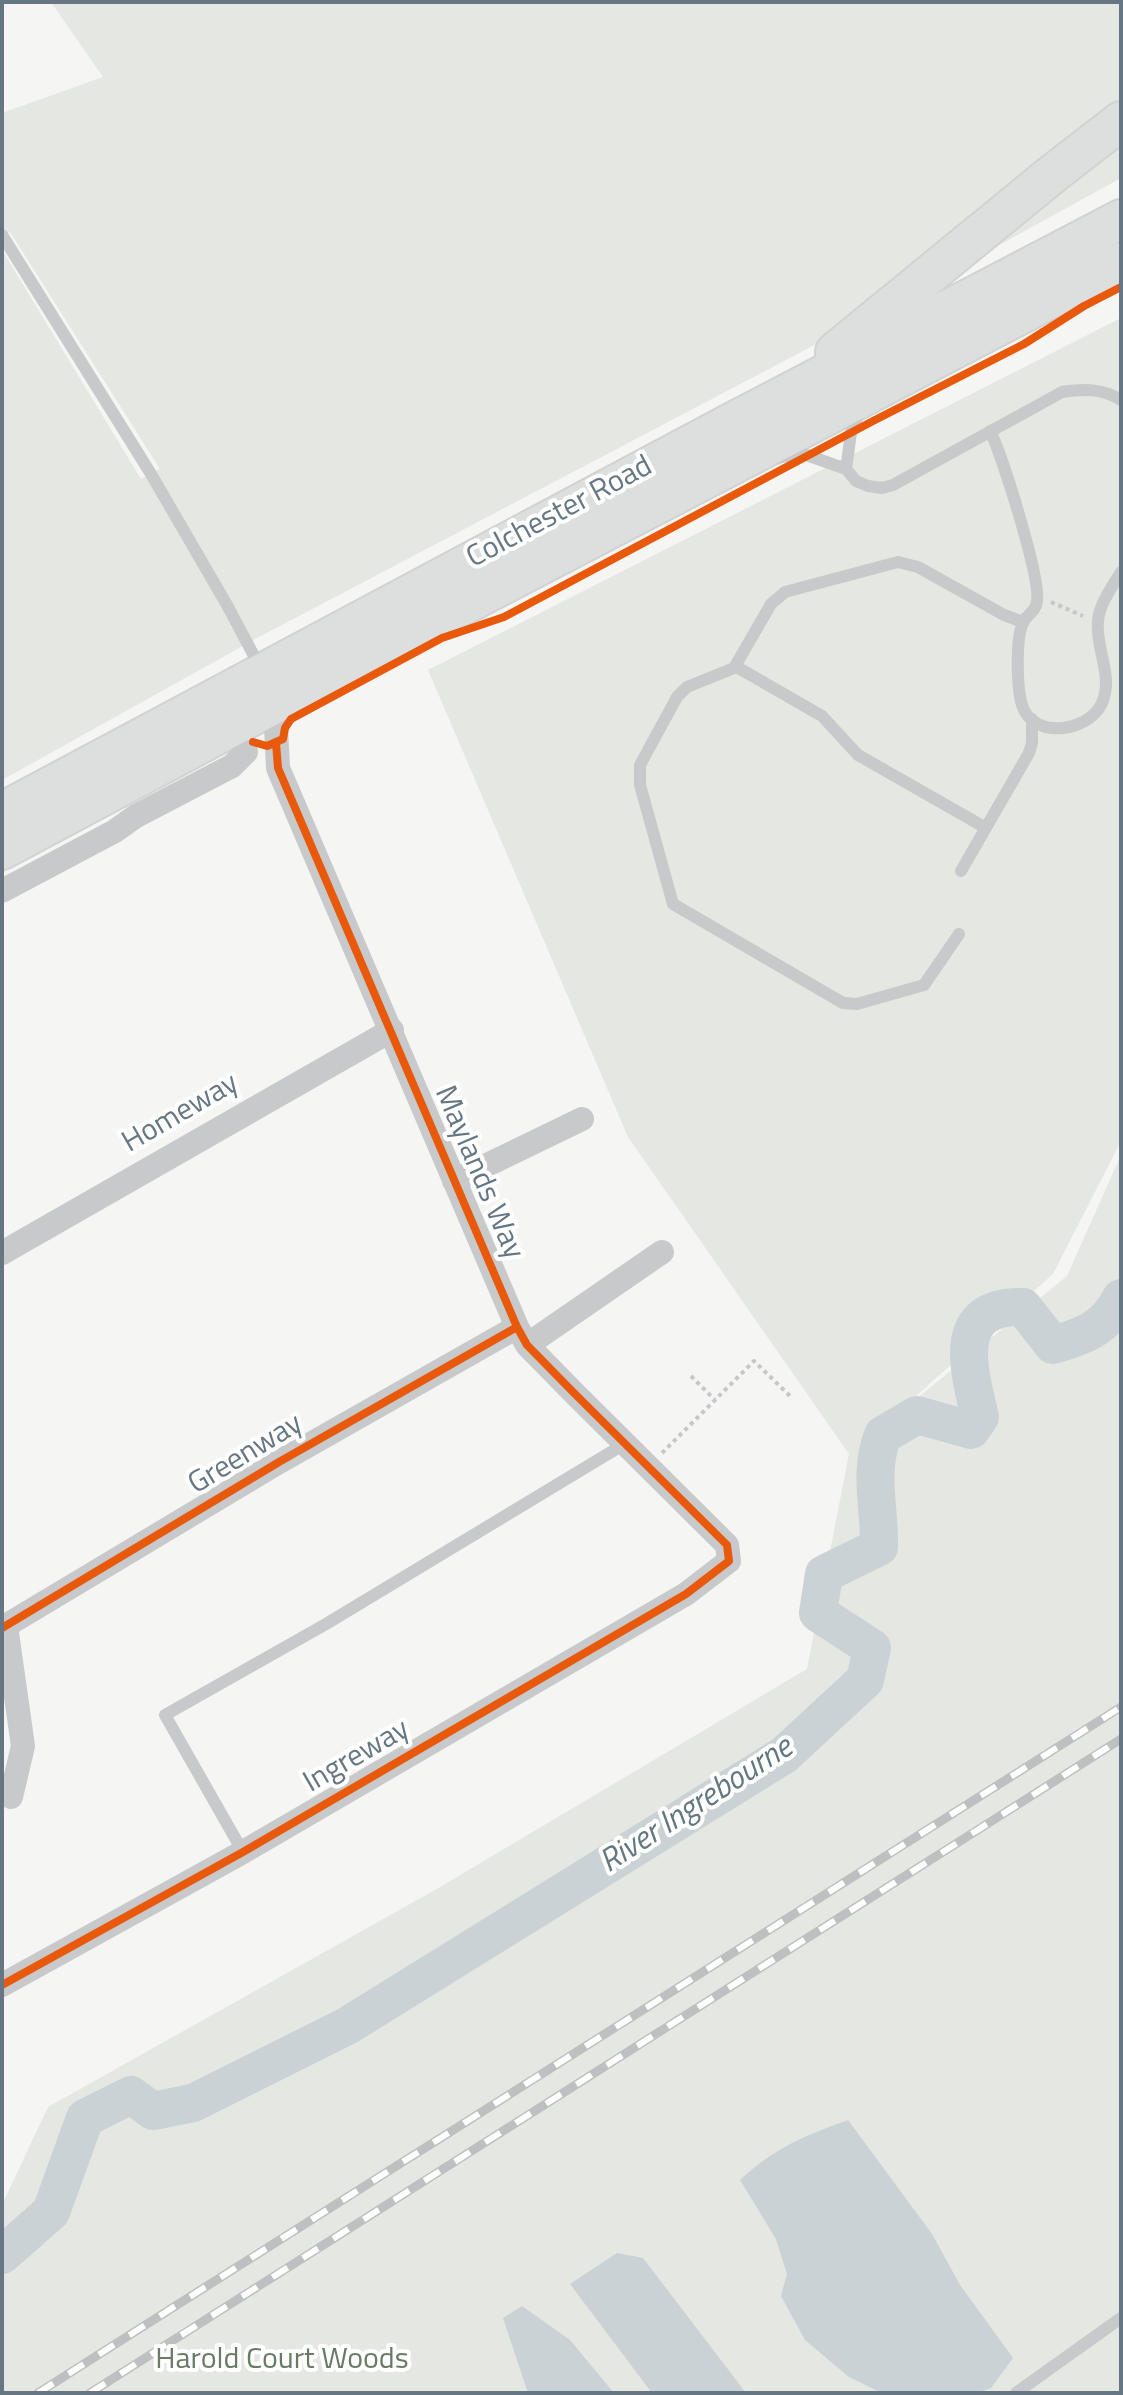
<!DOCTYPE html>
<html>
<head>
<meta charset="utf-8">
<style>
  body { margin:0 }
  #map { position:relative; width:1123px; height:2395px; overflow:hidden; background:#f5f5f4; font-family:"Titillium Web",sans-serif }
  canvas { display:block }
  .frame { position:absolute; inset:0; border:4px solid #667783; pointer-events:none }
</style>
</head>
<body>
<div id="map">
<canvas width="1123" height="2395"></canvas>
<div class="frame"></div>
</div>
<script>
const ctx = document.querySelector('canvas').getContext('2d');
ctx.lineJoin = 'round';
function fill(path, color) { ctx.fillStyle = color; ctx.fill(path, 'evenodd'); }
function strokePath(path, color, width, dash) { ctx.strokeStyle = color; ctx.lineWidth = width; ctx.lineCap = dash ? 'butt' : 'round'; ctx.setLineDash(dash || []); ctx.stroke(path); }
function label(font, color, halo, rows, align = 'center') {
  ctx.font = font + ' "Titillium Web",sans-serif'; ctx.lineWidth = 8; ctx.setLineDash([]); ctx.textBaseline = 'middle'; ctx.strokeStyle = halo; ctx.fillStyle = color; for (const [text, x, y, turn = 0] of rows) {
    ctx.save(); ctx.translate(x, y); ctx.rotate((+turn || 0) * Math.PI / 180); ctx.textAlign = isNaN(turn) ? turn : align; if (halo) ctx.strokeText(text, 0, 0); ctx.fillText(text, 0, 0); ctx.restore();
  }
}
const green = new Path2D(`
  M 51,2 L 1121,2 L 1121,178 L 883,309 L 259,637 L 2,780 L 2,250 L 141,479 L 160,469 L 10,232 L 2,235 L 2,113 L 103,77 Z
  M 1121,318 L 1121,1141 L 1053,1274 L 872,1435 L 1067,1276 L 1121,1155 L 1121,2393 L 2,2393 L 2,2205 L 48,2107 L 435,1890 L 807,1669 L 849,1454 L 628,1137 L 428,670 Z`);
const water = new Path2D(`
  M 848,2120 L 932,2234 L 960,2285 L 1013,2358 L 991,2388 L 978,2393 L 882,2393 L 849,2377 L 805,2340 L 781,2296 L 787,2274 L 776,2239 L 740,2180 C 774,2148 804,2136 848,2120 Z
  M 617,2253 L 643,2258 L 746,2393 L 652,2393 L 570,2284 Z
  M 522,2306 L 570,2340 L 614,2393 L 528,2393 L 503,2318 Z`);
const river = new Path2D(`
  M 2,2255 L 51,2212 L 85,2118 L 131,2095 L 153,2111 L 193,2103 L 347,2026 L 784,1755 L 865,1680 L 872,1648 L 818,1613 L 824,1574 L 879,1547 C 880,1508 868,1473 883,1435 L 917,1415 L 971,1430 L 980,1417 C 969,1370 949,1305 1023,1307 L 1053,1345 C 1084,1336 1105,1329 1121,1298`);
const path = new Path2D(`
  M 1051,602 L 1083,616
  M 691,1376 L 715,1400
  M 662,1453 L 754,1361 L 790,1396`);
const service = new Path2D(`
  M 2,235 L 151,474 L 227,605 L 261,669
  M 990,431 C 1002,454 1041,579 1037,601 C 1036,611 1029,613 1024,621 C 1015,635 1017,689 1022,705 C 1033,740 1087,732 1101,705 C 1115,677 1095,650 1098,621 C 1099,604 1113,586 1121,572
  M 778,458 L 801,453 L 846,469 L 856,481 L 868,486 L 882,488 L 893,485 L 1062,392 C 1085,389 1101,388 1121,400
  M 846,469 L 851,433 L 860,410
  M 735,666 L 822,716 L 858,755 L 986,828
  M 961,871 L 1029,753 L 1032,743 L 1032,719
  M 959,934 L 924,985 L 857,1004 L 843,1003 L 673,904 L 640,785 L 640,765 L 677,697 L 687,687 L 734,668 L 771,604 L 785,592 L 898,562 L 918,567 L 1004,615 L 1023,622
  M 243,1852 L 165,1715 L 326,1624 L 626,1443
  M 1016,2393 L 1121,2318`);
const minor = new Path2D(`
  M 2,891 L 115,831 L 136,816 L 232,766 L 246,752
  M 454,1181 L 582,1119
  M 2,1253 L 392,1030
  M 527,1345 L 662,1252
  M 6,1626 L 23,1746 L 11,1797
  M 2,1628 L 279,1462 L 517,1327
  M 2,1985 L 243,1852 L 686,1594 L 729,1561 L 727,1545 L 575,1394 L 527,1345 L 517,1327 L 278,768 L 276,728 L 286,698`);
const trunk = new Path2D(`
  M 835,352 L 1055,172 L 1121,121
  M 2,812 L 725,426 L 1121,219
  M 2,850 L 286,698 L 1121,262`);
const rail = new Path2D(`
  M 38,2393 L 1121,1707
  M 90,2393 L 1121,1739`);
const cycleway = new Path2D(`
  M 253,742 L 267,746 L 283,739 L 285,728 L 291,719 L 442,638 L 504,617 L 873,421 L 1024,344 L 1084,306 L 1121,287
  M 2,1628 L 279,1462 L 517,1327
  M 2,1985 L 243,1852 L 686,1594 L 729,1561 L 727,1545 L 575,1394 L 527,1345 L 517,1327 L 278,768 L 276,743`);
const streetNames = [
  ["Colchester Road",560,513,-28],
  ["Homeway",181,1114,-30],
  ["Maylands Way",478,1173,67],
  ["Greenway",246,1455,-31],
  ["Ingreway",357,1757,-30]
];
const parkNames = [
  ["Harold Court Woods",282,2361]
];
const waterNames = [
  ["River Ingrebourne",697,1806,-33]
];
fill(green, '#e4e7e2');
fill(water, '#cad2d5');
strokePath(river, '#cad2d5', 38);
strokePath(trunk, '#d1d2d2', 42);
strokePath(path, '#c5c7c8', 4, [4, 4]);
strokePath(service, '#c8c9ca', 12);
strokePath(minor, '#c8c9ca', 24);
strokePath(trunk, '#dddede', 38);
strokePath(rail, '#bebfc1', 9);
strokePath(rail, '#fff', 6, [18]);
strokePath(cycleway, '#e8590c', 8);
label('30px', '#667783', '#fff', streetNames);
label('30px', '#697b65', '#fff', parkNames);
label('italic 32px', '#62777f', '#fff', waterNames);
</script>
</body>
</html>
